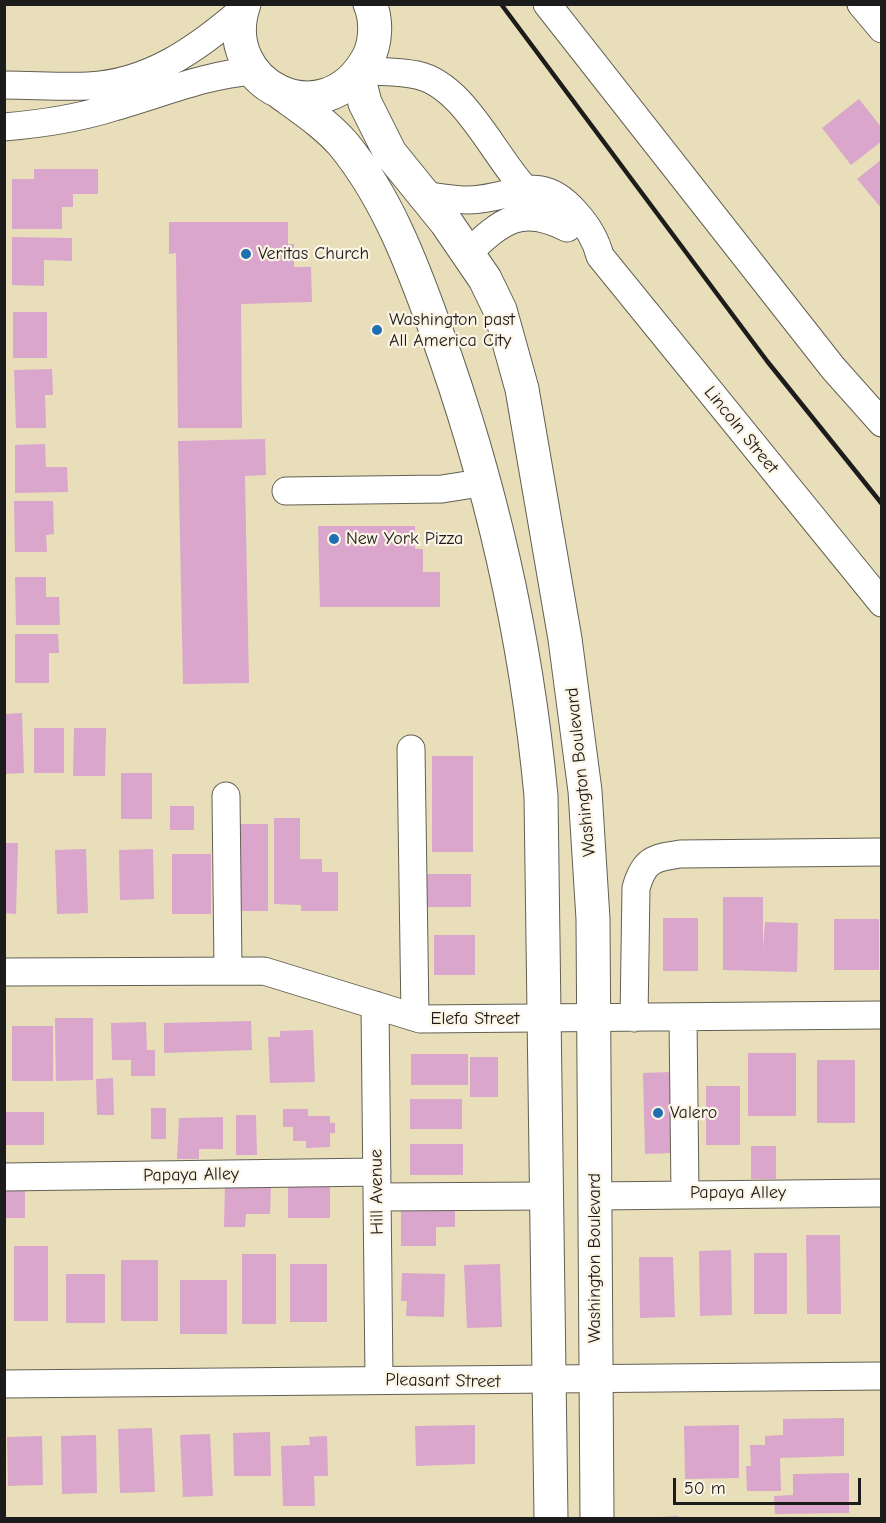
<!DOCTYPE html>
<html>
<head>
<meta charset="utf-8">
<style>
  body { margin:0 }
  #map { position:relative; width:886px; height:1523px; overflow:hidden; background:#e8deb9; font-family:"Comic Neue",sans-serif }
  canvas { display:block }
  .frame { position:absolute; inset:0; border:6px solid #1c1c1c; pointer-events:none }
  .scale { position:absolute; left:673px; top:1478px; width:188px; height:27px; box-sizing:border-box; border:3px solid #1c1c1c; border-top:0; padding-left:8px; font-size:18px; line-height:21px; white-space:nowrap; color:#1c1c1c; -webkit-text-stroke:4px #fcf5e5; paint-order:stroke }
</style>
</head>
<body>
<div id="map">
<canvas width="886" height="1523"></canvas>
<div class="frame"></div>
<div class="scale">50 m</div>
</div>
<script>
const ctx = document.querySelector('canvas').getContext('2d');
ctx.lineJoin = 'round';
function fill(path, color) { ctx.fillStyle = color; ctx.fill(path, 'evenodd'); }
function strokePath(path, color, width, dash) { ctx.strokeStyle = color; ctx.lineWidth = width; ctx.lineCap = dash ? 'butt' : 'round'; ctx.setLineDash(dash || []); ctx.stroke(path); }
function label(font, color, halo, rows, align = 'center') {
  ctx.font = font + ' "Comic Neue",sans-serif'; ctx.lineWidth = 4.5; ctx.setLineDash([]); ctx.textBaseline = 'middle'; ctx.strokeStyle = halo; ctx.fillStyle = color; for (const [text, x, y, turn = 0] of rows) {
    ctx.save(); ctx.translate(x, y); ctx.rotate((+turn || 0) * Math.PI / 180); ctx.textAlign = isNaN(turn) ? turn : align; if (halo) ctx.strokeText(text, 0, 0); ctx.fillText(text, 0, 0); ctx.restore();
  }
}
const building = new Path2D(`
  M 859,99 L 882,128 L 882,141 L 851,165 L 822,128 Z
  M 882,159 L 882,209 L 857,179 Z
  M 34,169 L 98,169 L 98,194 L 73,194 L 73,207 L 62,207 L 62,229 L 12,229 L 12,179 L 34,179 Z
  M 169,222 L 288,222 L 288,244 L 294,244 L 294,267 L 311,267 L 312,302 L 241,304 L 242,428 L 178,428 L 176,253 L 169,254 Z
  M 12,237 L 72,238 L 72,261 L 44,260 L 44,286 L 12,285 Z
  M 13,312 L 47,312 L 47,358 L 13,358 Z
  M 52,369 L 53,395 L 45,395 L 46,428 L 16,428 L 14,370 Z
  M 265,439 L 266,475 L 245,476 L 249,683 L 183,684 L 178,441 Z
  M 45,444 L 46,467 L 67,467 L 68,492 L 15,493 L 15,445 Z
  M 14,501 L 53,501 L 54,534 L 46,535 L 47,552 L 15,552 Z
  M 318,526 L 415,526 L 415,549 L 423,549 L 423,572 L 440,572 L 440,607 L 320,607 Z
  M 15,577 L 46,577 L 46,597 L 59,597 L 60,625 L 16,625 Z
  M 15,634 L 58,634 L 59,653 L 49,653 L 49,683 L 15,683 Z
  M 22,713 L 24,773 L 4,774 L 4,714 Z
  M 34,728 L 64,728 L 64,773 L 34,773 Z
  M 74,728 L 106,728 L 105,776 L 73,776 Z
  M 432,756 L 473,756 L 473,852 L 432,852 Z
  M 121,773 L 152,773 L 152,819 L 121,819 Z
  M 170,806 L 194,806 L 194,830 L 170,830 Z
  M 274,818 L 300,818 L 300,859 L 322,859 L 322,872 L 338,872 L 338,911 L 301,911 L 301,905 L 274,904 Z
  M 234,824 L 268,824 L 268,911 L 234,911 Z
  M 4,843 L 18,843 L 16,914 L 4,913 Z
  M 86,849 L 88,913 L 57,914 L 55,850 Z
  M 153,849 L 154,899 L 120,900 L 119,850 Z
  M 172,854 L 211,854 L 211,914 L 172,914 Z
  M 423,874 L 471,874 L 471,907 L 423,907 Z
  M 723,897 L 763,897 L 763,949 L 765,922 L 798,923 L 797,972 L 723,970 Z
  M 663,918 L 698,918 L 698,971 L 663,971 Z
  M 834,919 L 879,919 L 879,970 L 834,970 Z
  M 434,935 L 475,935 L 475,975 L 434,975 Z
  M 55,1018 L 93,1018 L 93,1080 L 56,1081 Z
  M 251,1021 L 252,1050 L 164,1053 L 164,1023 Z
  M 146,1022 L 147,1050 L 155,1050 L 155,1076 L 131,1076 L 131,1060 L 112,1060 L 111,1023 Z
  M 12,1026 L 53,1026 L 53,1081 L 12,1081 Z
  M 313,1030 L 315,1082 L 270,1083 L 268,1037 L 280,1037 L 280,1031 Z
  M 748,1053 L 796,1053 L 796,1116 L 748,1116 Z
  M 411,1054 L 468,1054 L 468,1085 L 411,1085 Z
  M 470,1057 L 498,1057 L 498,1097 L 470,1097 Z
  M 817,1060 L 855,1060 L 855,1123 L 817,1123 Z
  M 670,1072 L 672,1153 L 645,1154 L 643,1073 Z
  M 113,1078 L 114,1115 L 97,1115 L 96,1079 Z
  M 706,1086 L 740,1086 L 740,1145 L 706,1145 Z
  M 410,1099 L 462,1099 L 462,1129 L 410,1129 Z
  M 151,1108 L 166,1108 L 166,1139 L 151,1139 Z
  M 283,1109 L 308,1109 L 308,1116 L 330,1116 L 330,1123 L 335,1123 L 335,1133 L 330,1133 L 330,1147 L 306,1148 L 306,1141 L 293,1141 L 293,1127 L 283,1127 Z
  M 4,1112 L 44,1112 L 44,1145 L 4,1145 Z
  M 236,1115 L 256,1115 L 257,1155 L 236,1155 Z
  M 223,1117 L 223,1149 L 199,1149 L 199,1159 L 177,1159 L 179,1118 Z
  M 410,1144 L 463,1144 L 463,1175 L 410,1175 Z
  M 751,1146 L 776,1146 L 776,1179 L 751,1179 Z
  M 225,1183 L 271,1184 L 270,1214 L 246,1214 L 245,1227 L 224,1227 Z
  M 288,1184 L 330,1184 L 330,1218 L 288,1218 Z
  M 4,1189 L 25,1189 L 25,1218 L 4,1218 Z
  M 455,1206 L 455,1227 L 436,1227 L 436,1246 L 401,1246 L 401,1207 Z
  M 806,1235 L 840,1235 L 841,1314 L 807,1314 Z
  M 14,1246 L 48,1246 L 48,1321 L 14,1321 Z
  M 731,1250 L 732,1315 L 700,1316 L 699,1251 Z
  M 754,1253 L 787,1253 L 787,1314 L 754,1314 Z
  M 242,1254 L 276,1254 L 276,1324 L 242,1324 Z
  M 639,1257 L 673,1257 L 675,1317 L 640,1318 Z
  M 121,1260 L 158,1260 L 158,1321 L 121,1321 Z
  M 290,1264 L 327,1264 L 327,1322 L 290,1322 Z
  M 500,1264 L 502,1327 L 467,1328 L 464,1265 Z
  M 402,1273 L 445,1274 L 444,1317 L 406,1316 L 407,1301 L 401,1301 Z
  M 66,1274 L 105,1274 L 105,1323 L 66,1323 Z
  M 180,1280 L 227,1280 L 227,1334 L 180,1334 Z
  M 844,1418 L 844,1456 L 780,1458 L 781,1491 L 747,1491 L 746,1466 L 751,1466 L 750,1445 L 765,1445 L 765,1436 L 783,1435 L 783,1419 Z
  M 475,1425 L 475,1464 L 416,1466 L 415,1426 Z
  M 739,1425 L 739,1478 L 685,1479 L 684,1426 Z
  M 152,1428 L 155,1492 L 120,1493 L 118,1429 Z
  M 270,1432 L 271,1476 L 234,1476 L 233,1433 Z
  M 210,1434 L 213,1496 L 183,1497 L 180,1435 Z
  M 96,1435 L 97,1493 L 62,1494 L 61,1436 Z
  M 42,1436 L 43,1485 L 8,1486 L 7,1437 Z
  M 327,1436 L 328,1476 L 314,1476 L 315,1506 L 283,1506 L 281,1446 L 310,1445 L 309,1437 Z
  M 849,1473 L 849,1513 L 775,1514 L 774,1496 L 793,1495 L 793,1474 Z
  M 678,1516 L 678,1518 L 659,1518 L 659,1517 Z`);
const minor = new Path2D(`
  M 547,4 L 833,368 L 882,423
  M 861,4 L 882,29
  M 361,70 C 379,72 399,71 417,75 C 468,86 497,166 536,200
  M 4,85 C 32,85 60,87 88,86 C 149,83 197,49 242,10
  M 4,127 C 41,124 79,118 114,107 C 161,94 204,75 253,71
  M 423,195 C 438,197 454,200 469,200 C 515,199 538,170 575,212 C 586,224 596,240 600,256 L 882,603
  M 468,253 C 502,221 521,204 567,228
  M 286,491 L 442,489 L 486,482
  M 411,749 L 415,1017
  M 226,796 L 228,969
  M 4,972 L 264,971 L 420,1019 L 882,1015
  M 375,1005 L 379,1380
  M 634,1018 L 636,888 C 644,860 653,858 680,854 L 882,852
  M 683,1018 L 685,1194
  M 4,1177 L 377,1172
  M 595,1196 L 882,1193
  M 377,1197 L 547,1196
  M 4,1384 L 882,1376`);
const major = new Path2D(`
  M 244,4 C 216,84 324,139 368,58 C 376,43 377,20 370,4
  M 358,75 L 365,103 L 390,153 L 446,222 L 485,279 L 500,310 L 522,389 L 565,639 L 585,791 L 593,919 L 597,1518
  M 281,93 C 303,109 327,125 344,145 C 387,198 412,264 435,328 C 490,479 526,635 541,796 L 551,1518`);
const rail = new Path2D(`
  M 501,4 L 767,361 L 882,504`);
const markers = [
  [246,254,6,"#1f6fb2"],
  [377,330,6,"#1f6fb2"],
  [334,539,6,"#1f6fb2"],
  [658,1113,6,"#1f6fb2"]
];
const poiNames = [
  ["Veritas Church",258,254],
  ["Washington past",389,320],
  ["All America City",389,341],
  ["New York Pizza",346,539],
  ["Valero",670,1113]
];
const streetNames = [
  ["Lincoln Street",741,430,51],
  ["Washington Boulevard",581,772,-96],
  ["Elefa Street",475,1019],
  ["Papaya Alley",191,1175,-1],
  ["Hill Avenue",377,1192,-91],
  ["Papaya Alley",738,1193],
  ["Washington Boulevard",595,1258,-90],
  ["Pleasant Street",443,1381,1]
];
fill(building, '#daa6cc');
strokePath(minor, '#636053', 29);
strokePath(major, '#636053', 35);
strokePath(minor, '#fff', 27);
strokePath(major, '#fff', 33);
strokePath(rail, '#1c1c1c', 4.5);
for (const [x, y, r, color] of markers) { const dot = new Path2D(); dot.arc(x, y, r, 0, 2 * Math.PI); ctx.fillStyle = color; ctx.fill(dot); strokePath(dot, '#fcf5e5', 2); }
label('18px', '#1c1c1c', '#fcf5e5', poiNames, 'left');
label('18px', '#1c1c1c', '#fcf5e5', streetNames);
</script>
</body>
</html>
